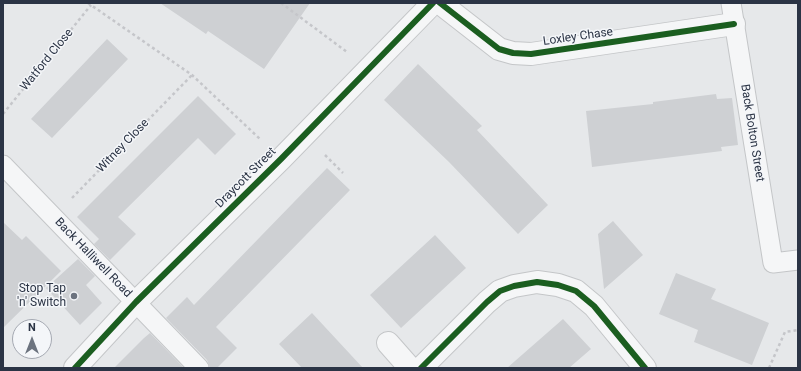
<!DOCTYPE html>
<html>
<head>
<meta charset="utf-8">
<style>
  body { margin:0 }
  #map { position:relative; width:801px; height:371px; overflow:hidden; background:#e6e8ea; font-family:Roboto,sans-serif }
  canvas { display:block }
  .frame { position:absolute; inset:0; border:4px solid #2b3445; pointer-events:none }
  .north { position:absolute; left:12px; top:319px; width:40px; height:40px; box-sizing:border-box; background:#f4f6f9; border:1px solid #a4a8b1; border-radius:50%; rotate:0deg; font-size:11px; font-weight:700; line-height:16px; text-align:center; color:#2b3445 }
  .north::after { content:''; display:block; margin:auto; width:14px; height:18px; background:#6c737f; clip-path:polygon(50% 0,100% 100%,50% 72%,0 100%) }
</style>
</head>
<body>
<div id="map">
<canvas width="801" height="371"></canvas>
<div class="frame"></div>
<div class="north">N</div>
</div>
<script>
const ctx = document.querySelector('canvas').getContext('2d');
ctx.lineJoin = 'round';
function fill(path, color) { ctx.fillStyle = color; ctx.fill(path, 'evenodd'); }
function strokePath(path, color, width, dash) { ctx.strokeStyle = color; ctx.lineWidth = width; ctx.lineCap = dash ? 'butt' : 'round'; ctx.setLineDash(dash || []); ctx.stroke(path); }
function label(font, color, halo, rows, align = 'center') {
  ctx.font = font + ' Roboto,sans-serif'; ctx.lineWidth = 3; ctx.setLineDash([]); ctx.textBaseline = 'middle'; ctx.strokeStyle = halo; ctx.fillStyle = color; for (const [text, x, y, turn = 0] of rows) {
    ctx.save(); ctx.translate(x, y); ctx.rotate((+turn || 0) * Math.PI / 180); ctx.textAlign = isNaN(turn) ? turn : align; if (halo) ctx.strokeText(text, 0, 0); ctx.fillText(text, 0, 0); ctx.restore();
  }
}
const building = new Path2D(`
  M 160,3 L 310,3 L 264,69 L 208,31 L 206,34 Z
  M 107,39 L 128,59 L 52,138 L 31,119 Z
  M 418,64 L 482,126 L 477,130 L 548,205 L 518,234 L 449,162 L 384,100 Z
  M 716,94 L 717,99 L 732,98 L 738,145 L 721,147 L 722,151 L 592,167 L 586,111 L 653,104 L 653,102 Z
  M 198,96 L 236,134 L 215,155 L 198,138 L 118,217 L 136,234 L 110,260 L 94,244 L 99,239 L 77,217 Z
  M 327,168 L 350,190 L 216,327 L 237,348 L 217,368 L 210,368 L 207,360 L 166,318 L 187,297 L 194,305 Z
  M 613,221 L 643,255 L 604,289 L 598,234 Z
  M 3,222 L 22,240 L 26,236 L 61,271 L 3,328 Z
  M 435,235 L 466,268 L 401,328 L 370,295 Z
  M 78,259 L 95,276 L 86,285 L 102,303 L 80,325 L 46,288 Z
  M 676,273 L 716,289 L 711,299 L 769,323 L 752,365 L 694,342 L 698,330 L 659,314 Z
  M 312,313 L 363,368 L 302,368 L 279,344 Z
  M 563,319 L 591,349 L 569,368 L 507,368 Z
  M 150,333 L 184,368 L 114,368 L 144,338 Z`);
const path = new Path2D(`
  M 88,3 L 192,75 L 260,139
  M 281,3 L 347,52
  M 3,114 L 91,5
  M 325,155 L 343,173
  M 72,198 L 192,75
  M 769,368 L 785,332 L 798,330`);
const lane = new Path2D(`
  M 731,3 L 773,263 L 798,260
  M 3,165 L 199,368`);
const street = new Path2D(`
  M 440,3 L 499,49 L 513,53 L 531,54 L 734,24
  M 388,343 L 410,368
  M 75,368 L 136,302 L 281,159 L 433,3
  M 421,368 L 487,302 L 500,291 L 514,286 L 537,282 L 558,285 L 576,291 L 594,306 L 645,368`);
const cycleway = new Path2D(`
  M 440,3 L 499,49 L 513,53 L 531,54 L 734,24
  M 75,368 L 136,302 L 281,159 L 433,3
  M 421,368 L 487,302 L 500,291 L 514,286 L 537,282 L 558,285 L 576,291 L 594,306 L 645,368`);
const markers = [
  [74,296,4,"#6c737f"]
];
const streetNames = [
  ["Loxley Chase",578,37,-8],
  ["Watford Close",47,60,-51],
  ["Back Bolton Street",752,133,81],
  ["Witney Close",123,146,-46],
  ["Draycott Street",246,178,-45],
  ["Back Halliwell Road",93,258,46]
];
const poiNames = [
  ["Stop Tap",66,289],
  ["'n' Switch",66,303]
];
fill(building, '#ced0d3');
strokePath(lane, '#c4c6c8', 21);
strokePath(street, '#c4c6c8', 24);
strokePath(path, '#c5c6ca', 2.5, [3, 3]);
strokePath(lane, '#f5f6f7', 19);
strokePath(street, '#f5f6f7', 22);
strokePath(cycleway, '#1b5e20', 6);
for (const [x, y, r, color] of markers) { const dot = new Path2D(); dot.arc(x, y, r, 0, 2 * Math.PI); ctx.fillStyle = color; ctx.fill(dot); strokePath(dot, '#f4f6f9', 1.5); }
label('12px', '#2b3445', '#f4f6f9', streetNames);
label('12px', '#2b3445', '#f4f6f9', poiNames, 'right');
</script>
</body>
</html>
